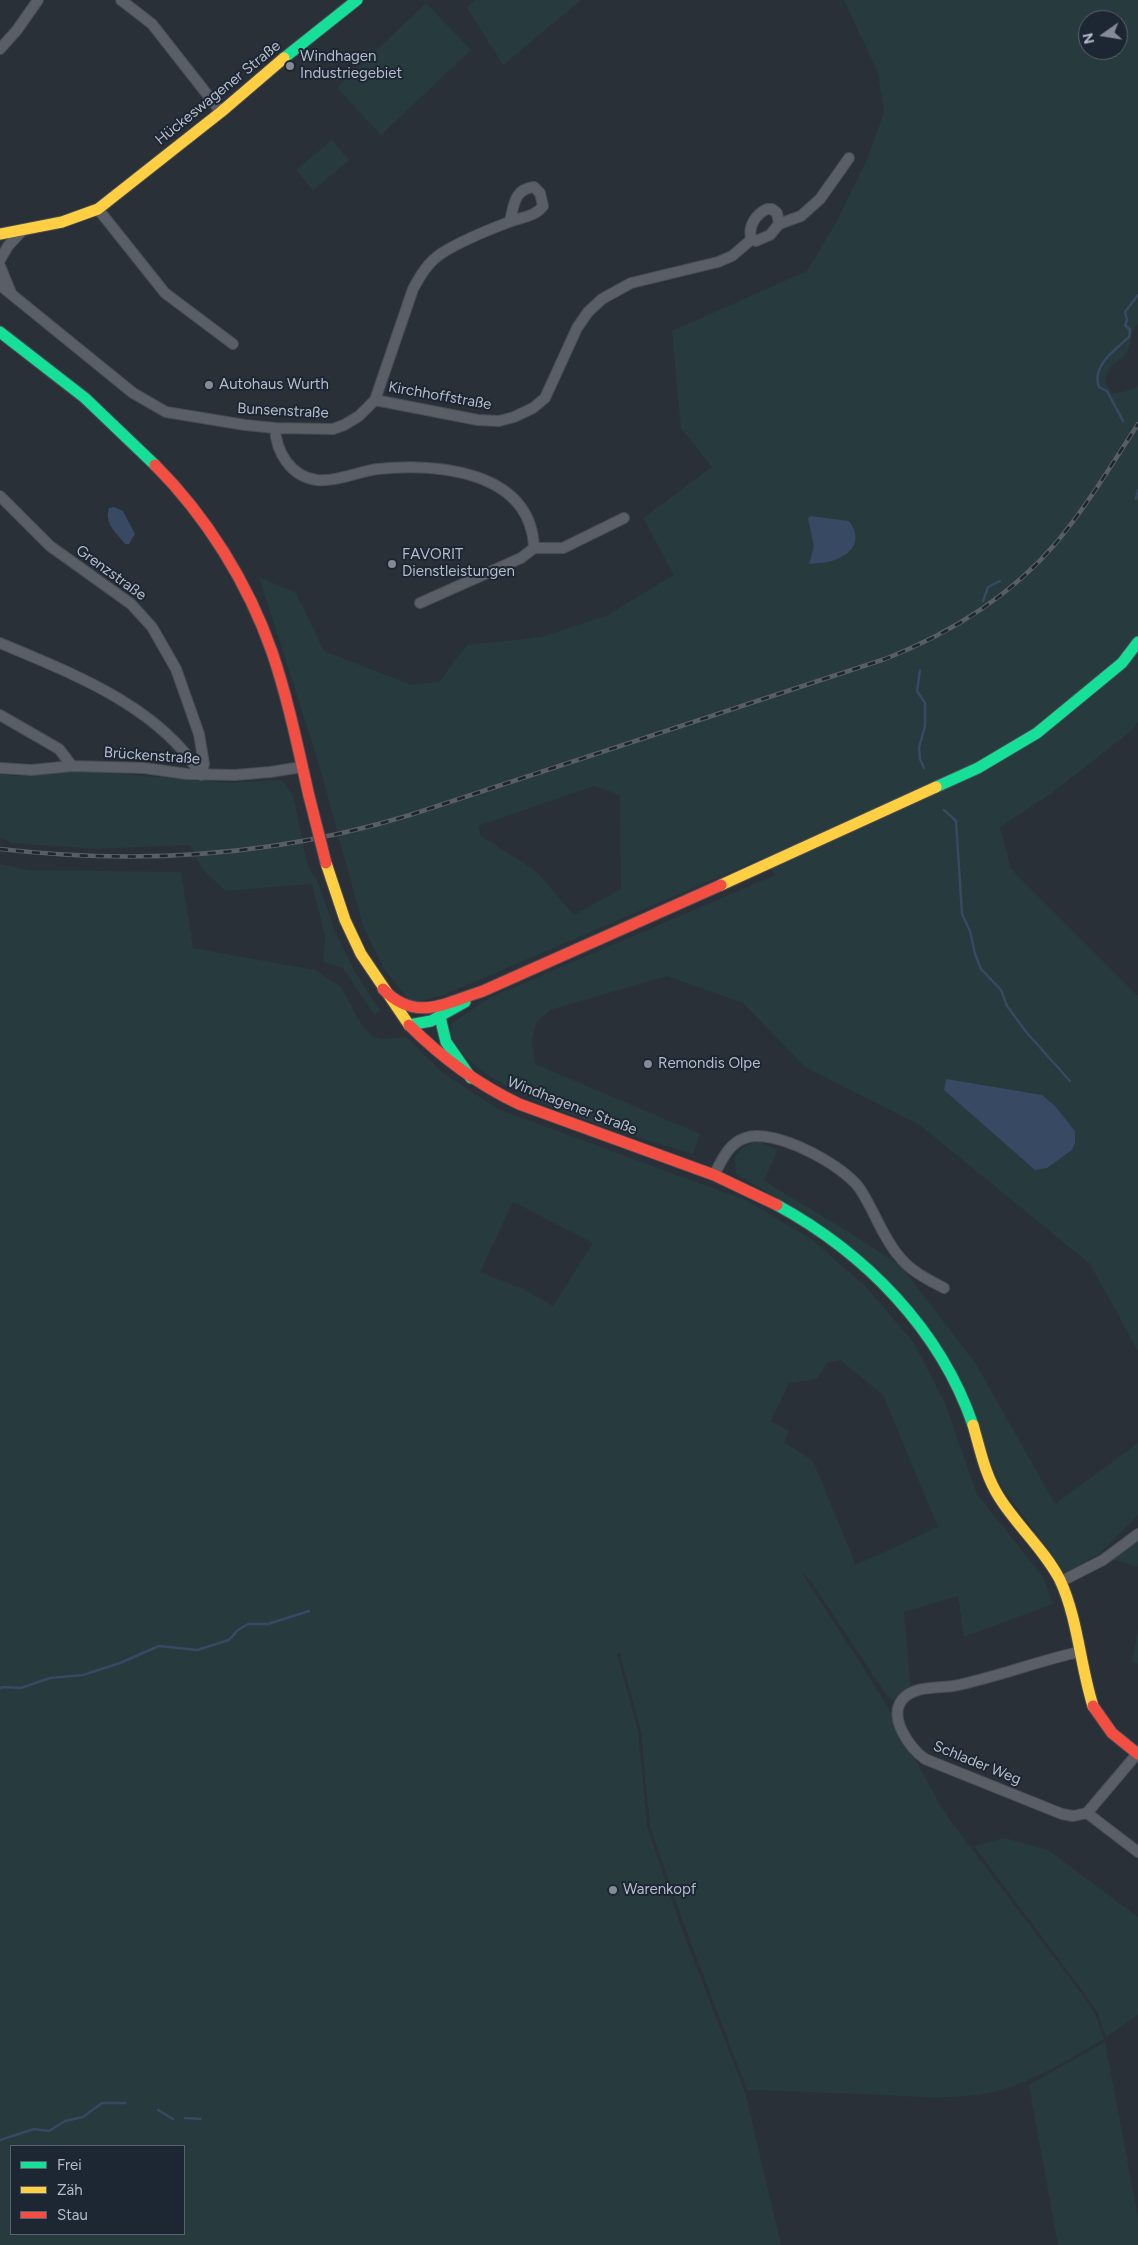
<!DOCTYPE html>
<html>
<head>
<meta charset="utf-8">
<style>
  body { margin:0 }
  #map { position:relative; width:1138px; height:2245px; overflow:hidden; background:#2a3038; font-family:Figtree,sans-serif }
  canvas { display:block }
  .legend { position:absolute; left:10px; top:2145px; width:175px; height:90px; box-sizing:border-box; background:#1d2633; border:1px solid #59626f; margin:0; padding:6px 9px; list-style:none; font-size:15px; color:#b4bcc9 }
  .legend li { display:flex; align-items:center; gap:10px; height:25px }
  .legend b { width:25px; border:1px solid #59626f }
  .north { position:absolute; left:1078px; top:10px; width:50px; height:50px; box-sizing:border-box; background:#1d2633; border:1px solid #59626f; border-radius:50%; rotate:257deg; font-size:14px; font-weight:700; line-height:20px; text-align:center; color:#b4bcc9 }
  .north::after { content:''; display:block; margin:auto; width:18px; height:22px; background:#848b96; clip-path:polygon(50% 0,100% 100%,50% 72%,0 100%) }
</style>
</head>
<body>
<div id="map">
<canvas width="1138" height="2245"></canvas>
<ul class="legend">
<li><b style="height:6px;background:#16e098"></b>Frei</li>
<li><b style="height:6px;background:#ffcf43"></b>Zäh</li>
<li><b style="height:6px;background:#f24e42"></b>Stau</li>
</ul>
<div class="north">N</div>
</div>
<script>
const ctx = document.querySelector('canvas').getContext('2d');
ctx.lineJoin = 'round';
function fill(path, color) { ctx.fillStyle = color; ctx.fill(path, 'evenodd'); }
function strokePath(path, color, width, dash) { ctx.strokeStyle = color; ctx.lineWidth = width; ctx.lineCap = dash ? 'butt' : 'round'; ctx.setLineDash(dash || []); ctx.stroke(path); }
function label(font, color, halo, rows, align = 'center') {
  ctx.font = font + ' Figtree,sans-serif'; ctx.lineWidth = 4; ctx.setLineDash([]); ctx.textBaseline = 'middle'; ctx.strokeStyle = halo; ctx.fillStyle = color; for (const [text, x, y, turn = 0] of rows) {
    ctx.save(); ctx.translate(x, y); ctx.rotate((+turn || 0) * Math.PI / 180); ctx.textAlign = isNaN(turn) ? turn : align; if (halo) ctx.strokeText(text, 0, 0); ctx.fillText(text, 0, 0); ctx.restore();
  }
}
const green = new Path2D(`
  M 475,0 L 581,0 L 503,65 L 467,8 Z
  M 844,0 L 1138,0 L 1138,324 C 1130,331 1132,341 1128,350 C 1121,365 1110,358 1105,382 L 1112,393 L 1124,392 L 1138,386 L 1138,722 L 1131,731 L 1052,793 L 1000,827 L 1011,869 L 1138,996 L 1138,1351 L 1090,1264 L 921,1126 L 805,1067 L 743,1003 L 667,976 L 550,1010 L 535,1024 L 532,1042 L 535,1064 L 700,1134 L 693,1154 C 630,1134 485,1098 452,1039 C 450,1035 451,1029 451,1024 L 489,998 L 775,875 L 763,858 L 446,994 L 418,1002 L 409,1000 L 384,969 L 363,926 L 318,761 L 259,577 L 296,593 L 324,651 L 411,685 L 439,682 L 467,645 L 541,637 L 606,616 L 674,575 L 643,518 L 712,467 L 681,428 L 672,331 L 807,271 L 836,223 L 868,157 L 884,112 L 878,73 ZM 1088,20 L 1118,20 L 1118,50 L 1088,50 ZM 594,786 L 620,795 L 621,889 L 574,915 L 536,871 L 481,836 L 478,826 Z
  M 426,3 L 471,50 L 381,135 L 337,88 Z
  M 332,140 L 349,160 L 313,190 L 296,170 Z
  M 71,770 L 231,783 L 281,780 L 293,795 L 308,867 L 317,880 L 335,931 L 354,970 L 380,1011 L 374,1015 L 343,968 L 323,962 L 325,936 L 312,884 L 226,891 L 203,870 L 190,845 L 97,849 L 12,843 L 0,838 L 0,774 L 17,776 Z
  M 0,864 L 29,870 L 181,872 L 193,948 L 315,970 L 341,987 L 361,1024 L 373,1037 L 384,1039 L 406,1037 L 443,1073 L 498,1109 L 748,1201 L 814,1241 L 865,1286 L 914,1343 L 945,1403 L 977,1494 L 1043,1577 L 1053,1604 L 964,1637 L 958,1596 L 904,1612 L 911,1692 L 892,1700 L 887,1696 L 811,1581 L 802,1573 C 830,1618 861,1662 888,1708 C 909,1745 926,1783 949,1819 L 1079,1990 L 1095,2014 L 1104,2039 C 1069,2059 1034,2082 994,2092 C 957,2100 919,2097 881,2095 C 836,2093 792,2091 747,2090 L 683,1922 L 650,1827 L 641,1731 L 620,1654 L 617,1654 L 638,1730 L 647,1826 L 680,1924 L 745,2092 L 781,2245 L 0,2245 ZM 513,1202 L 593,1243 L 553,1306 L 523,1289 L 480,1272 ZM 840,1360 L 883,1395 L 938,1527 L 856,1565 L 813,1461 L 784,1442 L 789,1431 L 771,1421 L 789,1383 L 817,1379 L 827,1363 ZM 11,2146 L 184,2146 L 184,2234 L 11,2234 Z
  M 758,1141 L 777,1150 L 764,1181 L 844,1229 L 901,1266 L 976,1364 L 1055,1504 L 1138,1443 L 1138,1515 L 1100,1553 L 1064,1574 L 1046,1546 L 1002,1488 L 928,1326 L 845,1242 L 814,1219 L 736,1174 L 735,1157 L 743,1147 Z
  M 1138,1528 L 1138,1567 L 1109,1558 Z
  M 1138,1629 L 1138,1664 L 1132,1662 Z
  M 1005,1838 L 1048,1850 L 1138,1917 L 1138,2015 L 1106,2037 L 1098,2013 L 1081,1989 L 974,1846 Z
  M 1105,2042 L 1138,2217 L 1138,2245 L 1058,2245 L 1029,2085 Z`);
const water = new Path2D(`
  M 114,507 L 123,511 L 135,534 L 129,544 L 125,544 C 116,532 104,524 109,508 Z
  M 810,516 L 849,521 C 861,537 856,551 837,559 C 830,563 818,563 809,564 L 814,546 L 808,519 Z
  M 946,1079 L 1042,1095 L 1055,1106 L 1075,1131 L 1075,1143 L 1072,1150 L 1047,1168 L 1035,1170 L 944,1090 Z`);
const stream = new Path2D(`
  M 1123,421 L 1107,391 L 1099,387 C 1091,366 1115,350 1129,337 L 1130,330 L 1125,325 L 1127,320 L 1125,312 L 1138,295
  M 1136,499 L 1138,490
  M 983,601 L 988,587 L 1000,581
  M 920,670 L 917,691 L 925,703 L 925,726 L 919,748 L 920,759 L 924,768
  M 944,810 L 956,821 L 962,914 L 970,931 L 975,954 L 981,969 L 1001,990 L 1007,1006 L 1027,1033 L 1070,1081
  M 0,1688 L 3,1687 L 21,1688 L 50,1678 L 83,1675 L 120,1663 L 159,1646 L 197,1650 L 229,1640 L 238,1630 L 248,1624 L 268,1624 L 309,1611
  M 158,2110 L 173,2119
  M 185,2118 L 200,2119
  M 0,2140 L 34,2129 L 49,2131 L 65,2121 L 83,2117 L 102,2103 L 125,2103`);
const street = new Path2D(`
  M 121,0 L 152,24 L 221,112
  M 0,49 L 17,30 L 38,0
  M 98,209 L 165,293 L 233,344
  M 767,209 L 772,209 L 777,213 L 779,224 L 770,235 L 756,241 L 751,238 C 748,226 756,214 767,209 Z
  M 779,224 L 801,216 L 820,199 L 849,158
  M 0,260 L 8,246 L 22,231
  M 0,266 L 11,293
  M 0,285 L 133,393 L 166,412 L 245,425 L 275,428 L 333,429 L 344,425 L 359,416 L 375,400 L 413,289 C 420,276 428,262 442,253 C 461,241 488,230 509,222 C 521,217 535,217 543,206 L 540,193 L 534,187 C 514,189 514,205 510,221
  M 375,400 L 478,420 L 499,421 L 514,417 L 533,408 L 545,398 L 577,328 L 588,312 L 602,299 L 631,283 L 718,262 L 732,256 L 752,239
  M 275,428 C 276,452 291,477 317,480 C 336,482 357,472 377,469 C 436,463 531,470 534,548 L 521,558 L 420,603
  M 0,496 L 50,546 L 131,604 L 152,627 L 176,669 L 199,734 L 204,764 L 201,775
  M 534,548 L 563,548 L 624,518
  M 0,643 C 71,673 159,706 201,775
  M 0,715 L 59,749 L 72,766
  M 0,768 L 32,770 L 72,766 L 144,768 L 187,774 L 235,775 L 270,772 L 302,767
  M 714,1175 C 722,1160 728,1144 745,1138 C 773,1127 844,1165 860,1189 C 874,1210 882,1236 898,1255 C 910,1271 927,1279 944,1288
  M 1060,1582 L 1103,1560 L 1138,1534
  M 1079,1652 C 1037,1661 995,1678 953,1686 C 937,1688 913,1686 902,1700 C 888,1718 910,1748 925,1759 L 1062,1814 L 1073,1816 L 1087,1813
  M 1137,1754 L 1087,1813 L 1138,1852`);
const fast = new Path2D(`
  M 284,58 L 357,0
  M 0,332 L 85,398 L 155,465
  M 936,787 L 978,768 L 1037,733 L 1122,663 L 1138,642
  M 440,1017 L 446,1042 L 471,1078
  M 409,1025 L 431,1021 L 465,1002
  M 777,1205 C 865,1253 940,1329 973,1425`);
const slow = new Path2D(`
  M 0,234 L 62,222 L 98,209 L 221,112 L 284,58
  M 326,863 L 345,920 L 361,954 L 409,1025
  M 721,885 L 936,787
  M 973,1425 C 980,1449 985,1475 999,1497 C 1017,1526 1044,1549 1060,1580 C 1078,1619 1080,1665 1093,1706`);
const jam = new Path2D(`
  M 155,465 C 206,516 248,583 272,652 C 288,699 298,748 309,796
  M 383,989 C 416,1023 445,1003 483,991 L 721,885
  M 409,1025 C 442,1058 477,1084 519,1104 L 714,1175 L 777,1205
  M 1093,1706 L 1112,1733 L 1138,1754`);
const rail = new Path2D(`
  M 0,849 C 139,865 276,856 410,815 L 885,659 C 951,633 1010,597 1056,543 C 1087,506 1112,464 1138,424`);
const jamBridge = new Path2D(`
  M 309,796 L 326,863`);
const markers = [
  [290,66,5,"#848b96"],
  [209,385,5,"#848b96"],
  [392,564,5,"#848b96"],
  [648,1064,5,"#848b96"],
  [613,1890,5,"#848b96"]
];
const poiNames = [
  ["Windhagen",300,57],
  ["Industriegebiet",300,74],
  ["Autohaus Wurth",219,385],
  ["FAVORIT",402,555],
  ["Dienstleistungen",402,572],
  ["Remondis Olpe",658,1064],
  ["Warenkopf",623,1890]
];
const streetNames = [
  ["Hückeswagener Straße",218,93,-39],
  ["Kirchhoffstraße",440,396,10],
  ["Bunsenstraße",283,411,3],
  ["Grenzstraße",111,573,36],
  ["Brückenstraße",152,756,4],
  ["Windhagener Straße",572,1106,21],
  ["Schlader Weg",977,1763,22]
];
fill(green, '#273a3e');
fill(water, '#384963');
strokePath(stream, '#384963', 2.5);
strokePath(street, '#484c53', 12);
strokePath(fast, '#484c53', 13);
strokePath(slow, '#484c53', 13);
strokePath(jam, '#484c53', 13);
strokePath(street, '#5a5e66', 10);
strokePath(fast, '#16e098', 11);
strokePath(slow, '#ffcf43', 11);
strokePath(jam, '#f24e42', 11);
strokePath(rail, '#595d64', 4.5);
strokePath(rail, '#1d2633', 2.5, [8]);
strokePath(jamBridge, '#484c55', 13, []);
strokePath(jamBridge, '#f24e42', 11);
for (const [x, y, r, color] of markers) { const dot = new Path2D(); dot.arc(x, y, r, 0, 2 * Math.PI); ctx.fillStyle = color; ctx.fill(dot); strokePath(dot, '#1d2633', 2); }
label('15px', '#b4bcc9', '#1d2633', poiNames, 'left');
label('15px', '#b4bcc9', '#1d2633', streetNames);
</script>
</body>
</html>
